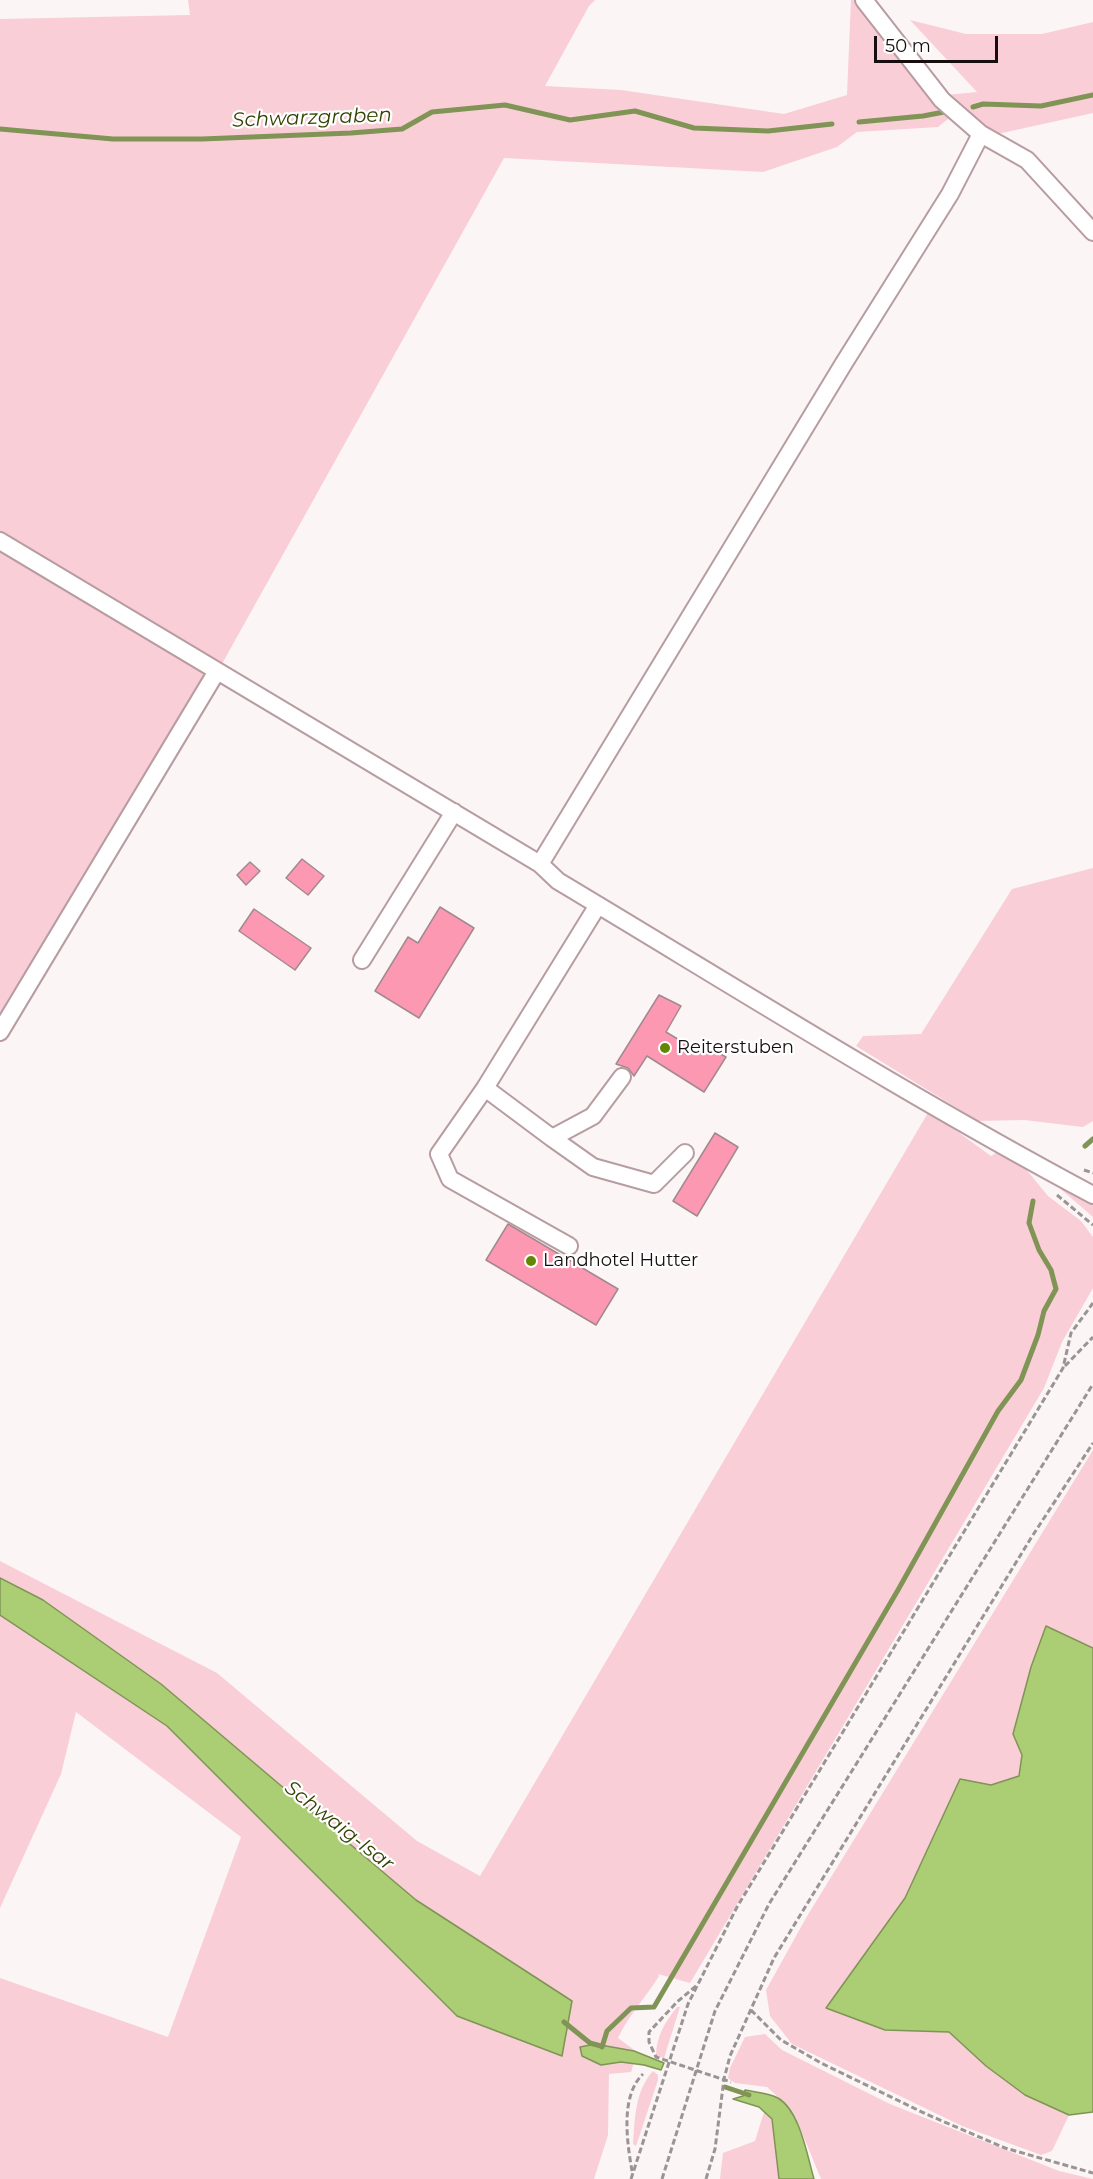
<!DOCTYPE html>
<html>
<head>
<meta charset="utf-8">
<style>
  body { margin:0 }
  #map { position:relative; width:1093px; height:2179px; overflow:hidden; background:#fbf5f6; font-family:Montserrat,sans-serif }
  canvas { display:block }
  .scale { position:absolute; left:874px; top:36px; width:124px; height:27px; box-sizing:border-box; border:3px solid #170e10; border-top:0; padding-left:8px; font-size:18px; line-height:21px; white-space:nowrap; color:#170e10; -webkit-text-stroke:4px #fff; paint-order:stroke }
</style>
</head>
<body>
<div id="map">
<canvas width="1093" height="2179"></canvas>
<div class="scale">50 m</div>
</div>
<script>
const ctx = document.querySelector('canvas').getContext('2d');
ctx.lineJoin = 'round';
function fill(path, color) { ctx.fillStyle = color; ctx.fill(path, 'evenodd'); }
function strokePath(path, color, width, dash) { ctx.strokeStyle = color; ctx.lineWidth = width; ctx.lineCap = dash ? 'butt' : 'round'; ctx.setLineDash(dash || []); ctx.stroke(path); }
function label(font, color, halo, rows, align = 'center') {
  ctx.font = font + ' Montserrat,sans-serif'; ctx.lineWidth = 4.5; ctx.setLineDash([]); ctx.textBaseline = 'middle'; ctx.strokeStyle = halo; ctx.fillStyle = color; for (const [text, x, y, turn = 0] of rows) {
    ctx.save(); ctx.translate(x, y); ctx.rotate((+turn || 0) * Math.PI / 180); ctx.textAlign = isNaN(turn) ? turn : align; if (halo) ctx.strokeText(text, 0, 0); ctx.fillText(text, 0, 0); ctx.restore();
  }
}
const green = new Path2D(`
  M 188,0 L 595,0 L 589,6 L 545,86 L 621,90 L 784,114 L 847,95 L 851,0 L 856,0 L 946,95 L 977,92 L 910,20 L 966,34 L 1042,34 L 1093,22 L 1093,113 L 993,135 L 973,121 L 948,119 L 938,127 L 857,132 L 837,147 L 763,172 L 504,158 L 218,671 L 0,1031 L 0,19 L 190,15 Z
  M 1093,868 L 1093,1121 L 1083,1127 L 1024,1120 L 978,1121 L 856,1046 L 863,1036 L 921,1034 L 1012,889 Z
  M 929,1111 L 991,1156 L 1001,1150 L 1025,1168 L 1048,1196 L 1081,1221 L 1093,1237 L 1093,1288 L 1062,1342 L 1044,1388 L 690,1983 L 658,1974 L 659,1976 C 646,1997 628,2016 618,2038 L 637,2052 L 631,2072 L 609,2074 L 608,2135 L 594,2179 L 0,2179 L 0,1978 L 168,2037 L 241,1837 L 76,1712 L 61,1774 L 0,1908 L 0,1615 L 167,1726 L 456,2016 L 572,2001 L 416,1900 L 278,1783 L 43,1600 L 0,1578 L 0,1561 L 217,1673 L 417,1841 L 480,1876 Z
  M 1056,1180 L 1093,1200 L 1093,1217 L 1056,1185 Z
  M 1093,1450 L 1093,1648 L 1047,1626 L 1013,1734 L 1022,1755 L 1019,1777 L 991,1785 L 960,1779 L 905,1898 L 826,2008 L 885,2030 L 949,2032 L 1025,2095 L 1069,2115 L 1052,2151 L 1041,2155 L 962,2126 L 792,2044 L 770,2016 L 766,1990 L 806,1918 Z
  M 677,2007 L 680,2007 L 664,2058 L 656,2056 C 656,2037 665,2022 677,2007 Z
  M 765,2034 L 782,2050 L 890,2104 L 1059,2171 L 1093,2179 L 821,2179 L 796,2118 L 788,2106 L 767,2087 L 735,2083 L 728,2078 L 730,2068 L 745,2037 Z
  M 653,2071 L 658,2075 L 658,2080 L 636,2146 L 633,2144 C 635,2118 635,2091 653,2071 Z
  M 764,2112 L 772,2119 L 779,2179 L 720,2179 L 723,2153 L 755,2141 Z`);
const water = new Path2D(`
  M 0,1578 L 43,1600 L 161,1684 L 416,1900 L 572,2001 L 562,2056 L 457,2016 L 167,1726 L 0,1615 Z
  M 1046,1626 L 1093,1648 L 1093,2112 L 1069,2115 L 1025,2095 L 986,2066 L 949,2032 L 885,2030 L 826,2008 L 905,1898 L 960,1779 L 991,1785 L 1019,1776 L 1022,1755 L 1013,1734 L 1031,1667 Z
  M 595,2044 L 634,2051 L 664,2063 L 661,2070 L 644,2065 L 621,2062 L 601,2065 L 582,2056 L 580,2047 Z
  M 745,2090 C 755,2092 769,2093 778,2098 C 800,2111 807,2155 814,2179 L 779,2179 L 772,2119 L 759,2107 L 733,2099 L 743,2096 Z`);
const stream = new Path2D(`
  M 973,107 L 983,104 L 1041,106 L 1093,95
  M 859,122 L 923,116 L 944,112
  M 0,129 L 113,139 L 202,139 L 351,133 L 402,129 L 432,112 L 505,105 L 570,120 L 635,111 L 694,128 L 768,131 L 832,124
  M 1085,1146 L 1093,1139
  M 564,2022 L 590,2043 L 601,2046
  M 602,2047 L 607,2031 L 631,2008 L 654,2007 L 898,1590 L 998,1411 L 1021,1380 L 1038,1335 L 1044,1311 L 1056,1289 L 1051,1270 L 1039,1250 L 1029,1223 L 1033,1201
  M 725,2087 L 749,2095`);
const building = new Path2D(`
  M 302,859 L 324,876 L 308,895 L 286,878 Z
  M 250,862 L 260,871 L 246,885 L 237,875 Z
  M 440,907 L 474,928 L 419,1018 L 375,991 L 408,937 L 418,943 Z
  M 254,909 L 311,948 L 295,970 L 239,931 Z
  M 659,995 L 681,1006 L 666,1032 L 701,1053 L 705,1045 L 726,1057 L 704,1092 L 647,1056 L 634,1076 L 628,1068 L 616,1064 Z
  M 715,1133 L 738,1147 L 697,1216 L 673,1201 Z
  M 508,1224 L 618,1289 L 596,1325 L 486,1260 Z`);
const path = new Path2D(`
  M 1084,1170 L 1093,1173
  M 1057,1195 L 1093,1225
  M 1065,1366 L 1093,1337
  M 696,1986 L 677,2002 L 649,2032 L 649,2042 L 656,2057 L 731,2082
  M 751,2010 L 781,2040 L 821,2063 L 926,2114 L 1005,2148 L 1093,2173
  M 632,2171 C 627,2142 620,2096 643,2074
  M 631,2179 L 688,2004 L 737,1907 L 1063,1368 L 1071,1333 L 1093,1303
  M 662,2179 L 715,2011 L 769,1904 L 1093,1384
  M 706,2179 L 715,2149 L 724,2079 L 730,2056 L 774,1958 L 1031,1538 L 1093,1443`);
const minor = new Path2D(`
  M 864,0 L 942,100 L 981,134 L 1027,160 L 1093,232
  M 0,541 L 540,864 L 558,881 C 735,987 911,1098 1093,1195
  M 540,864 L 844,363 L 950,194 L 981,134
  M 598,905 L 485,1088 L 552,1138 L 593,1116 L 622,1077
  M 362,960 L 454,812
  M 0,1032 L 217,671
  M 485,1088 L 439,1154 L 450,1179 L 569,1246
  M 552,1138 L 593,1167 L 654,1184 L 685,1153`);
const markers = [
  [665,1048,6,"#638603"],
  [531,1261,6,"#638603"]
];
const poiNames = [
  ["Reiterstuben",677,1048],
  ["Landhotel Hutter",543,1261]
];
const waterNames = [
  ["Schwarzgraben",312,118,-2],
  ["Schwaig-Isar",339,1826,38]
];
fill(green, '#f9ced7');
fill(water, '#abcd73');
strokePath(water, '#7f9455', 1.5);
strokePath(stream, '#7f9455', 5);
fill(building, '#fc98b2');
strokePath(building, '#a3898f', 1.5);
strokePath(minor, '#b79ca1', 20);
strokePath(path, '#9b9495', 3, [6, 3]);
strokePath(minor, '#fff', 16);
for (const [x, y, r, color] of markers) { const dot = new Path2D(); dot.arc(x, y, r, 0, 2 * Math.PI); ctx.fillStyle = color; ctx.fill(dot); strokePath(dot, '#fff', 2); }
label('18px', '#170e10', '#fff', poiNames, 'left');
label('italic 20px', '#314400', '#fff', waterNames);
</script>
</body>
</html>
